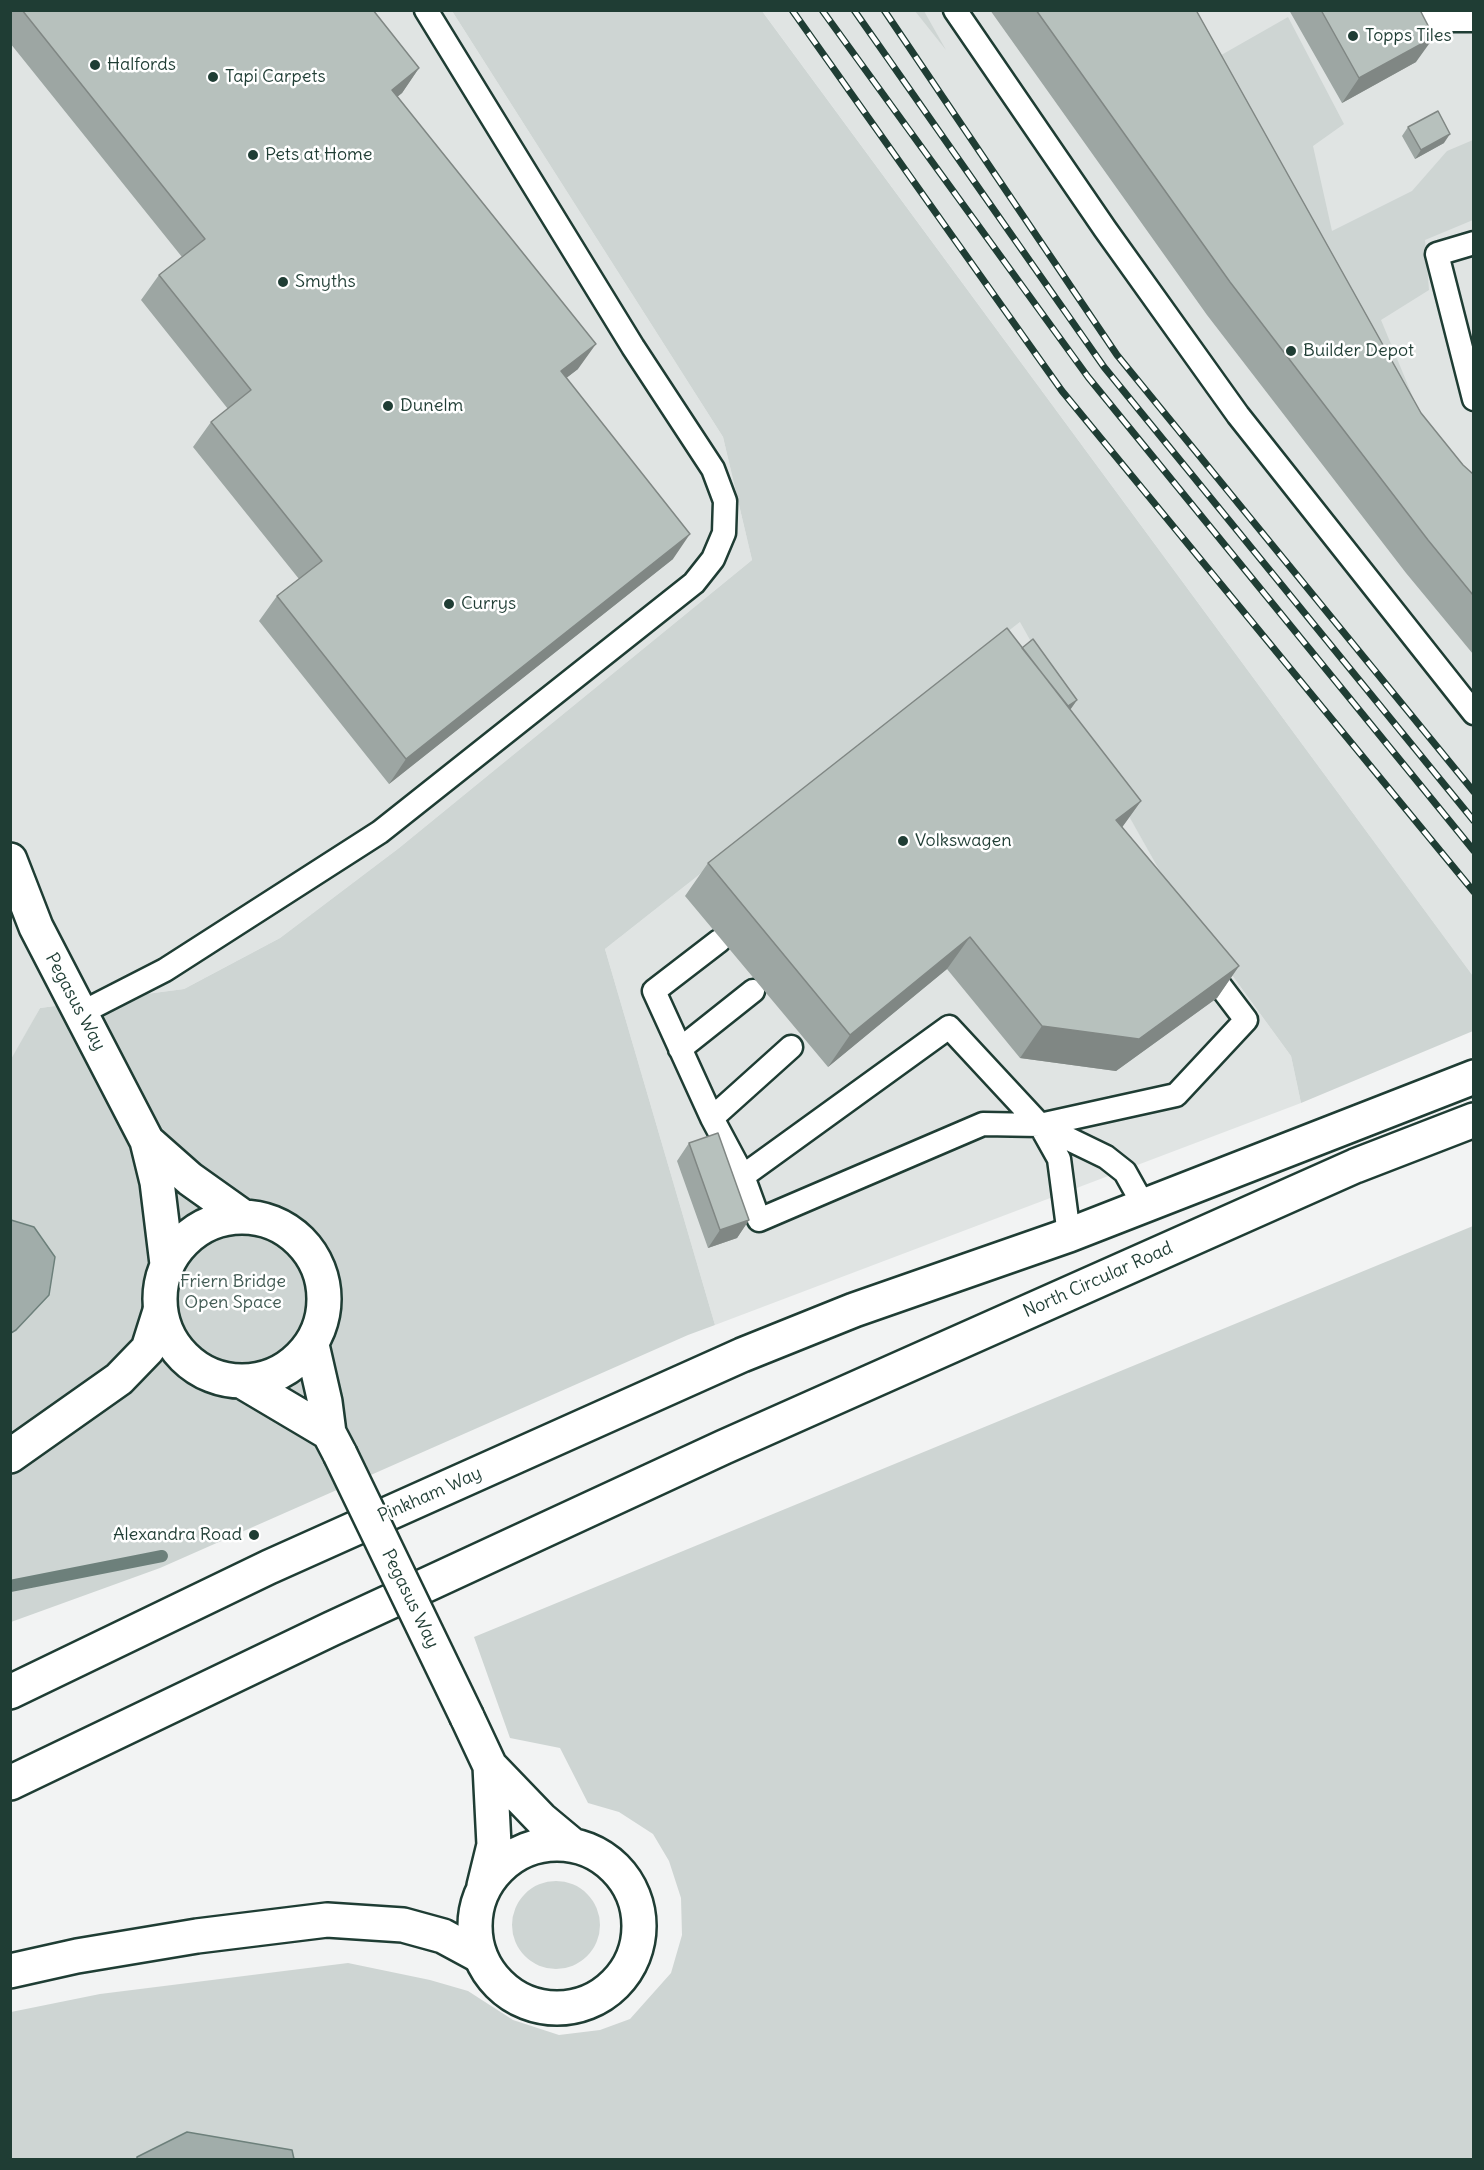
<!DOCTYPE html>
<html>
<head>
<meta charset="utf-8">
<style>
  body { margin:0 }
  #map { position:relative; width:1484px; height:2170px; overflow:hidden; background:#f2f3f3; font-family:Delius,sans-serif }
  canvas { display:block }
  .frame { position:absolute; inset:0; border:12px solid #1f3d34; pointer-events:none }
</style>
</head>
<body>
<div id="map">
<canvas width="1484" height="2170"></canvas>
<div class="frame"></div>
</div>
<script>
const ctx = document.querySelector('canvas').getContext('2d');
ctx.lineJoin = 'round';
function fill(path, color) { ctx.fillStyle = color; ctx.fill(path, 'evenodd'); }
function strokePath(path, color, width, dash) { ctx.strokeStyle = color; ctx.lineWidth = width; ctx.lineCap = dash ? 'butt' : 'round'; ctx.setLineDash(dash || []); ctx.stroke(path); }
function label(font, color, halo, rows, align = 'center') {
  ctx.font = font + ' Delius,sans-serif'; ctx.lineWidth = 5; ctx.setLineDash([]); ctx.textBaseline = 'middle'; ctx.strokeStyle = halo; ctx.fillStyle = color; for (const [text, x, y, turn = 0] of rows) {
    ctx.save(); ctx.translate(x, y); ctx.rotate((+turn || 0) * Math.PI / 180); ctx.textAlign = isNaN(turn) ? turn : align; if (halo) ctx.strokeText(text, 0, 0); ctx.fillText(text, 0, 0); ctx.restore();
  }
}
const built = new Path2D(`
  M 11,11 L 452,11 L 723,437 L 752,560 L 399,848 L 280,938 L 184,989 L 40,1008 L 11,1061 Z
  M 762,11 L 1473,11 L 1473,976 L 768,19 Z
  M 1021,621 L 1172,893 L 1291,1056 L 1301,1103 L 715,1325 L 605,949 Z`);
const green = new Path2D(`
  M 452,11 L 762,11 L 1473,976 L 1473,1031 L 1301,1103 L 1291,1056 L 1172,893 L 1020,622 L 605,949 L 715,1325 L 688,1335 L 160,1568 L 11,1622 L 10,1061 L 40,1008 L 184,989 L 280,938 L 399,848 L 752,560 L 723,437 Z
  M 915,11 L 924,11 L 946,50 Z
  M 1288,17 L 1344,124 L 1313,146 L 1332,231 L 1412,191 L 1447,151 L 1473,140 L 1473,220 L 1425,240 L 1429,290 L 1381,320 L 1429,436 L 1209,62 Z
  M 1473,1226 L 1473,2159 L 11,2160 L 11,2012 L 100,1994 L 348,1963 L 430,1980 L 468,1991 L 513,2020 L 559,2035 L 600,2030 L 630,2019 L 671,1973 L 682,1935 L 681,1898 L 669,1861 L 653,1834 L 619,1812 L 588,1803 L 560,1748 L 510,1738 L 474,1637 Z
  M512 1925a44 44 0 1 1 88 0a44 44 0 1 1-88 0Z`);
const water = new Path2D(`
  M 11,1220 L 34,1227 L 55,1257 L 49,1295 L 16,1330 L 11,1333 Z
  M 187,2132 L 292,2150 L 294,2159 L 137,2159 L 137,2157 Z`);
const stream = new Path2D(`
  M 10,1586 L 162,1556`);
const lane = new Path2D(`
  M 955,10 L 1105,229 L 1238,415 L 1474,713
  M 1430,10 L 1433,20 L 1474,20
  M 1474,243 L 1437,254 L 1474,399
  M 719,941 L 654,991 L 712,1118 L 743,1176
  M 81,1013 L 165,970 L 380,832 L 694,583 L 713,559 L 724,533 L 725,501 L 713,469 L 633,347 L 426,10
  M 680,1049 L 753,991
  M 712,1118 L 791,1047
  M 1040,1125 L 1176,1095 L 1246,1020 L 1205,966
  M 1069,1235 L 1059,1159 L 1040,1125 L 983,1124 L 759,1220 L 743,1176 L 949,1027 L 1040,1125 L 1106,1157 L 1125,1172 L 1144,1206`);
const street = new Path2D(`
  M 10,860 L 36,927 L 147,1141
  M160 1299a82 82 0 1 1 164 0a82 82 0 1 1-164 0Z
  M 167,1264 L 157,1182 L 147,1141 L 190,1179 L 242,1216
  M 312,1345 L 325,1402 L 329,1433 L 340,1454
  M 243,1382 L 329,1433
  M 467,1717 L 490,1766 L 541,1819 L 571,1844
  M475 1926a82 82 0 1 1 164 0a82 82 0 1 1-164 0Z
  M 484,1886 L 494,1845 L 490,1766`);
const highway = new Path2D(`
  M 10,1456 L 119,1379 L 148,1349 L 160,1311
  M 10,1692 L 269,1567 L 742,1355 L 854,1310 L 1069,1235 L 1474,1077
  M 10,1783 L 331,1629 L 724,1447 L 1355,1166 L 1474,1120
  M 10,1971 L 77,1956 L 197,1936 L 327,1920 L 403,1925 L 443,1936 L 480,1956`);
const rail = new Path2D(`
  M 792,10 L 1062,391 L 1474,892
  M 822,10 L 1088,377 L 1474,851
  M 854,10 L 1104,367 L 1474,821
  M 884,10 L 1117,355 L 1474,792`);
const streetBridge = new Path2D(`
  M 340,1454 L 467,1717`);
const wall = new Path2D(`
  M 10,10 L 373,10 L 419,68 L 402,93 L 397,97 L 578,369 L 566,378 L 673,559 L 389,784 L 259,621 L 277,596 L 299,579 L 193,447 L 211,422 L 228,409 L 141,300 L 159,275 L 182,257 L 10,43 Z
  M 990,10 L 1196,10 L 1421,413 L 1463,465 L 1473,474 L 1473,654 L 1406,573 L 1207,315 Z
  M 1289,10 L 1420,10 L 1416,62 L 1342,103 Z
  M 1408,127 L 1444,143 L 1415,159 L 1402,136 Z
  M 1022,648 L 1077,700 L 1070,710 L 1141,801 L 1122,827 L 1239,966 L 1217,998 L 1116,1071 L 1020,1058 L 947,969 L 828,1067 L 685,896 L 708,863 Z
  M 689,1143 L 749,1220 L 737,1238 L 708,1248 L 677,1161 Z`);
const shadedWall = new Path2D(`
  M 1434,37 L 1416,62 L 1342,103 L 1359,78 Z
  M 419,68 L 402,93 L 374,115 L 392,90 Z
  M 1450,134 L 1444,143 L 1415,159 L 1421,150 Z
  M 596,344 L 578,369 L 543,396 L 561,371 Z
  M 690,534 L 673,559 L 389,784 L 406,759 Z
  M 1077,700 L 1065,717 L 1059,713 Z
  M 1141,801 L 1118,833 L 1116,820 Z
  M 970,937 L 947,969 L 828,1067 L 850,1035 Z
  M 1239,966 L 1217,998 L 1116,1071 L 1020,1058 L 1042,1026 Z
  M 749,1220 L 737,1238 L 708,1248 L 720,1230 Z`);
const building = new Path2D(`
  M 22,10 L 373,10 L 419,68 L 392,90 L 596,344 L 561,371 L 690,534 L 406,759 L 277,596 L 322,561 L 211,422 L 251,390 L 159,275 L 205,239 Z
  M 1036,10 L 1196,10 L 1421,413 L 1463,465 L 1473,474 L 1473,595 L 1428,540 L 1230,282 Z
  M 1321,10 L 1420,10 L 1434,37 L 1359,78 Z
  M 1438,111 L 1450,134 L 1421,150 L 1408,127 Z
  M 1007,628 L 1141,801 L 1116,820 L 1239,966 L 1139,1039 L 1042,1026 L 970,937 L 850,1035 L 708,863 Z
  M 1033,639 L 1077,700 L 1068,706 L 1022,648 Z
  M 718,1133 L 749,1220 L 720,1230 L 689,1143 Z`);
const markers = [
  [1353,36,6,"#1f3d34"],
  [95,65,6,"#1f3d34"],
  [213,77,6,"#1f3d34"],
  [253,155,6,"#1f3d34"],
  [283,282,6,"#1f3d34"],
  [1291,351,6,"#1f3d34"],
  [388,406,6,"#1f3d34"],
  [449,604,6,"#1f3d34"],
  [903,841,6,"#1f3d34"],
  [254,1535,6,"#1f3d34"]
];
const poiNames = [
  ["Topps Tiles",1365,36],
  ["Halfords",107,65],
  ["Tapi Carpets",225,77],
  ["Pets at Home",265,155],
  ["Smyths",295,282],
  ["Builder Depot",1303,351],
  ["Dunelm",400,406],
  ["Currys",461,604],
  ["Volkswagen",915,841],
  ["Alexandra Road",242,1535,"right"]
];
const streetNames = [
  ["Pegasus Way",75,1002,62],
  ["North Circular Road",1098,1280,-24],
  ["Pinkham Way",430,1495,-24],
  ["Pegasus Way",410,1599,64]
];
const parkNames = [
  ["Friern Bridge",233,1282],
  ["Open Space",233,1303]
];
fill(built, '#e0e4e3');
fill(green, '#ced5d3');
fill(water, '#a1adaa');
strokePath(water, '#6d807b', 1.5);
strokePath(stream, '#6d807b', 12);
strokePath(lane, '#1f3d34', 27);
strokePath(street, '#1f3d34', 38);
strokePath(highway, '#1f3d34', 38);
strokePath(lane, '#fff', 22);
strokePath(street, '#fff', 33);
strokePath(highway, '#fff', 33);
strokePath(rail, '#1f3d34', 7);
strokePath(rail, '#fff', 4.5, [14]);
strokePath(streetBridge, '#1f3d34', 38, []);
strokePath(streetBridge, '#fff', 33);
fill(wall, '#9da6a3');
fill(shadedWall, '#808784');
fill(building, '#b7c1bd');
strokePath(building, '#808784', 1.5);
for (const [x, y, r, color] of markers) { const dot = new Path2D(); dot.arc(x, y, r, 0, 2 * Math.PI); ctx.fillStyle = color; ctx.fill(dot); strokePath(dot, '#fff', 2); }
label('18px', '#1f3d34', '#fff', poiNames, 'left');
label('18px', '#1f3d34', '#fff', streetNames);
label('18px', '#425b54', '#fff', parkNames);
</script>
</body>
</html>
